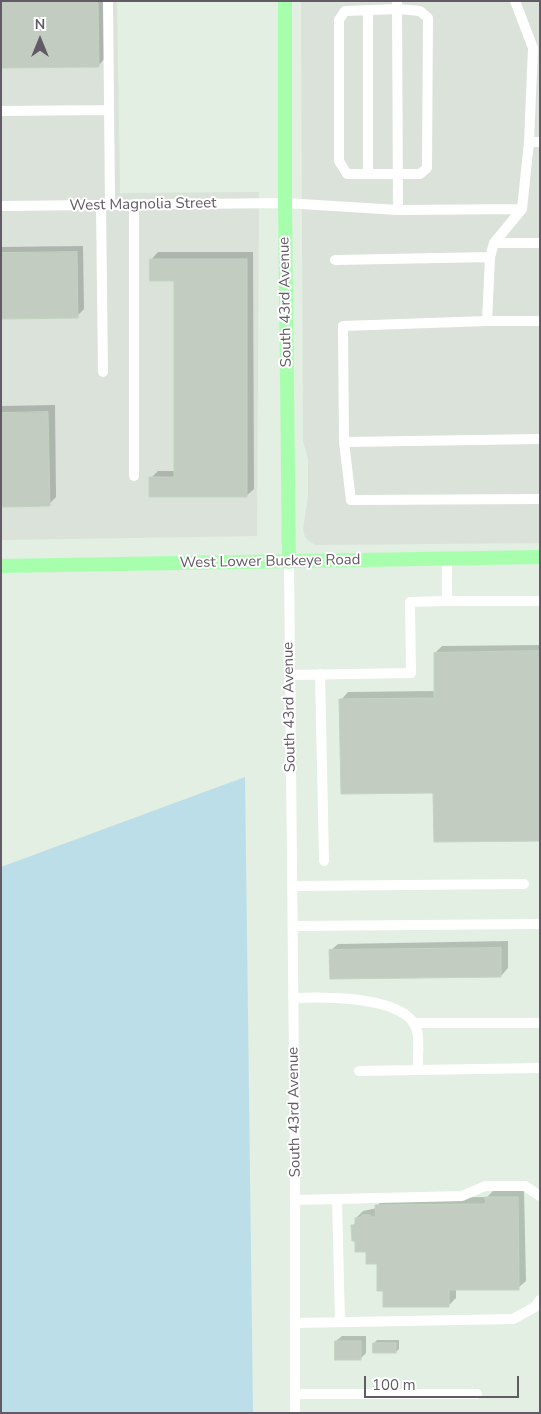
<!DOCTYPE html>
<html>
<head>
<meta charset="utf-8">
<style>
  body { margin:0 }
  #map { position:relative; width:541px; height:1414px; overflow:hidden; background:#e2efe2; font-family:"Nunito Sans",sans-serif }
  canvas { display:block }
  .frame { position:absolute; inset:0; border:2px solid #625a64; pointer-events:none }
  .north { position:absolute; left:15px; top:15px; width:50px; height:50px; -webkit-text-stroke:4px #fff; paint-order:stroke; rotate:0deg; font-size:14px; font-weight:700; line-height:20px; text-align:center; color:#625a64 }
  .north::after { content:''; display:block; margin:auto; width:18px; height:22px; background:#625a64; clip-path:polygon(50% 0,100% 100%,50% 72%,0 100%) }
  .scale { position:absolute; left:364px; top:1376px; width:155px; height:22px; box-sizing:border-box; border:2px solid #625a64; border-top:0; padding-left:6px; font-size:15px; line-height:18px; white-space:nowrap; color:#625a64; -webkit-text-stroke:4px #fff; paint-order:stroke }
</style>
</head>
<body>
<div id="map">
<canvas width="541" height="1414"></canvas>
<div class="frame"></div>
<div class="north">N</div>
<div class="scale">100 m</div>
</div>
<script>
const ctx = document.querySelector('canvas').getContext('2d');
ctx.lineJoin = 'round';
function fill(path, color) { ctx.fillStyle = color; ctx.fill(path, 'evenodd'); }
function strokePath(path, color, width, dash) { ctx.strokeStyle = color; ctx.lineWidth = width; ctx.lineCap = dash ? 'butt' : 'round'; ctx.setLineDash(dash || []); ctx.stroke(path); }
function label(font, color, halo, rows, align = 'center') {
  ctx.font = font + ' "Nunito Sans",sans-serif'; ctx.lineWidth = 4; ctx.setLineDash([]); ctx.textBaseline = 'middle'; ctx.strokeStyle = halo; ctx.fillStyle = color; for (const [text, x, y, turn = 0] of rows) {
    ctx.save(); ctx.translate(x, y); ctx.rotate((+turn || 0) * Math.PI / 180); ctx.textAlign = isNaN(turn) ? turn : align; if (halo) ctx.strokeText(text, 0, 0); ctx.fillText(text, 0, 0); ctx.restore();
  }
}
const industrial = new Path2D(`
  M 1,1 L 117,1 L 120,193 L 259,192 L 257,536 L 1,540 Z
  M 301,1 L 540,1 L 540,543 L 316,545 L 310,542 L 305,537 L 303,530 L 308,496 L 308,459 L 303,441 Z`);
const green = new Path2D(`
  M 245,777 L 253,1413 L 1,1413 L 1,867 Z`);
const shadow = new Path2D(`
  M 1,1 L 104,1 L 105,58 L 98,66 Z
  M 83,246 L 84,309 L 77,316 L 1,317 L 1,247 Z
  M 158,252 L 253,252 L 254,489 L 246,496 L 151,478 L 158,471 L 176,471 L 176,279 L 151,260 Z
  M 55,405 L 56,497 L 49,504 L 1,505 L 1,406 Z
  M 540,645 L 540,839 L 434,792 L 341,700 L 348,692 L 435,691 L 435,653 L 442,646 Z
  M 508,941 L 508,968 L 501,976 L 330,951 L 338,944 Z
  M 494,1190 L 524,1190 L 526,1281 L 518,1288 L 456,1289 L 456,1298 L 449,1305 L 384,1290 L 378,1263 L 356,1239 L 353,1225 L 356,1222 L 356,1218 L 363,1211 L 377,1208 L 377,1206 L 384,1198 L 487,1197 Z
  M 342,1336 L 366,1336 L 366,1353 L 360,1359 L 336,1341 Z
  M 377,1340 L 399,1340 L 399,1349 L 396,1352 L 374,1343 Z`);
const building = new Path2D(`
  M 1,1 L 98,1 L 99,67 L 1,68 Z
  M 77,252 L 78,318 L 1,319 L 1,253 Z
  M 150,259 L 247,259 L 247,497 L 149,497 L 149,477 L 174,477 L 174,281 L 150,281 Z
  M 48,412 L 50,506 L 1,507 L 1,413 Z
  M 540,651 L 540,841 L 434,842 L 433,793 L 341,794 L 339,699 L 434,698 L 434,653 Z
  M 501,948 L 501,977 L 330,979 L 329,950 Z
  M 485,1197 L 518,1197 L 519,1290 L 449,1290 L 449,1307 L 383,1307 L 383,1291 L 377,1291 L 377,1264 L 366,1264 L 366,1252 L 355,1252 L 355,1241 L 352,1241 L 351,1225 L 355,1225 L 355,1218 L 362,1217 L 362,1215 L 370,1215 L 370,1217 L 376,1217 L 375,1205 L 486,1204 Z
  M 335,1341 L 361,1341 L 361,1360 L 335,1360 Z
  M 373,1343 L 396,1343 L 396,1353 L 373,1353 Z`);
const minor = new Path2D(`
  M 108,1 L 110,205
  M 397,1 L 398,210
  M 398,9 L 420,11 L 428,18 L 427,168 L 420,174 L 347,174 L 339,161 L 339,20 L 345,11 Z
  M 368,10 L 368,174
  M 1,111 L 109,110
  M 529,142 L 540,142
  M 101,205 L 103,372
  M 1,206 L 285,203 L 398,210 L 522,209
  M 494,243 L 540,243
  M 335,260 L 490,257
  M 487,321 L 490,257 L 494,243 L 522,209 L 529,142 L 533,48 L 515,1
  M 540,321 L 487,321 L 343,326 L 344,442 L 540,439
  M 344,442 L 351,500 L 540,499
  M 134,476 L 134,205
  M 447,559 L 447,601 L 540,601
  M 289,562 L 295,1167 L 295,1413
  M 320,674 L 324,861
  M 290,675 L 411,673 L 410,602 L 447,601
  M 292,886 L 524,884
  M 293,926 L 540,924
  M 293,998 C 322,997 409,995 417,1031 C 420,1043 417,1058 418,1070 L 540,1068
  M 413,1023 L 540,1023
  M 359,1071 L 418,1070
  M 337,1199 L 340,1322
  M 295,1200 L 462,1196 L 485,1186 L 525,1186 L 540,1196
  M 295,1323 L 513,1319 L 535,1307 L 540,1300
  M 295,1394 L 477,1394`);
const major = new Path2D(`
  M 285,1 L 285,203 L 289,562
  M 1,566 L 540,557`);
const streetNames = [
  ["West Magnolia Street",143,205,-1],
  ["South 43rd Avenue",286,302,-91],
  ["West Lower Buckeye Road",270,562,-1],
  ["South 43rd Avenue",290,707,-91],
  ["South 43rd Avenue",295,1112,-91]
];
fill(industrial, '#dae2da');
fill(green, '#bcdee8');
fill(shadow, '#0003');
fill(building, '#c2ccc1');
strokePath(building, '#c2d4c0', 1);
strokePath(minor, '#fff', 10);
strokePath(major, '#a7ffad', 14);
label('15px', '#625a64', '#fff', streetNames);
</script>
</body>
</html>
